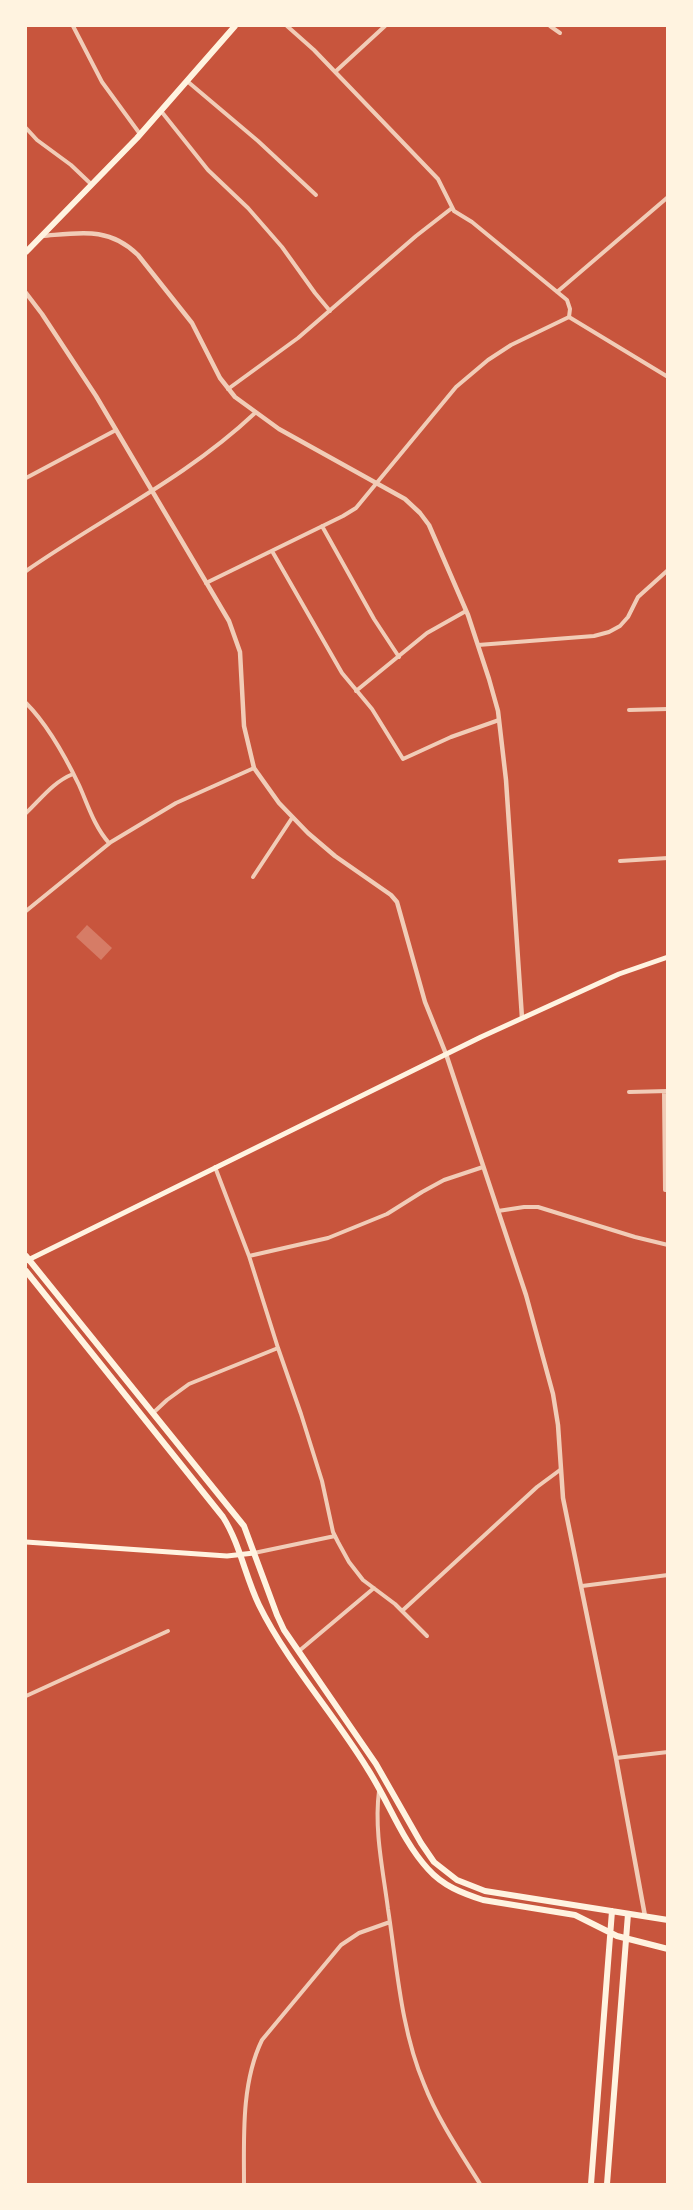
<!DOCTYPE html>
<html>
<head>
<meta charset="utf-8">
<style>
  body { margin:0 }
  #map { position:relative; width:693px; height:2210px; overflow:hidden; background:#c8553d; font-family:"Noto Sans",sans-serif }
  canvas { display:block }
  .frame { position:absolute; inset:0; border:27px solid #fff3e0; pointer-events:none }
</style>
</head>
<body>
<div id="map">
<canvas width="693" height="2210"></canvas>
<div class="frame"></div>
</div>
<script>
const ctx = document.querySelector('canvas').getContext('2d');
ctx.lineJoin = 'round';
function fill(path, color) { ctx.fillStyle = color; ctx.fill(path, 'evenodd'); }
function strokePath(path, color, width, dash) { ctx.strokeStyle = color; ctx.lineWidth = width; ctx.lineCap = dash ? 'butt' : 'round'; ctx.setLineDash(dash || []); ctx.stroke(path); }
const building = new Path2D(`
  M 87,925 L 112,948 L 101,960 L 76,937 Z`);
const minor = new Path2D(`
  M 73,26 L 102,82 L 140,134
  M 287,26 L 314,50 L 438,179 L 454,211 L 472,222 L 567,300 L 570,309 L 569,317
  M 550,26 L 560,33
  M 335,72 L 385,26
  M 187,81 L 258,141 L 316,195
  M 161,111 L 208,170 L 248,208 L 282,247 L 315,293 L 330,311
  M 26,128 L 37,140 L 71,165 L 91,184
  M 557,292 L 668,197
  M 569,317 L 668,377
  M 228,389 L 298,338 L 416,236 L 452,208
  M 26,478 L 116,430
  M 322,526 L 374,619 L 399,657
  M 272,551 L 342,673 L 372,709 L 403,759 L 451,737 L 499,720
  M 26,571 C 102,518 186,478 255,413
  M 206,583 L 343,516 L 356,508 L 456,387 L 488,360 L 511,345 L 569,317
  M 478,645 L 594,636 L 609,632 L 620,626 L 628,617 L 638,597 L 668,570
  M 356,691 L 427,633 L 466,611
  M 26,703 C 48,725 65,756 79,785 C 88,805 94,826 109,843
  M 629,710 L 668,709
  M 26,813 C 41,799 53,782 73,774
  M 620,861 L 668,858
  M 253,877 L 292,818
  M 26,911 L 111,842 L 176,803 L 254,768
  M 629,1092 L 668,1091
  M 664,1092 L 665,1190 L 668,1190
  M 215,1167 L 249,1256 L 278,1348 L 301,1414 L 322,1481 L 333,1532 L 338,1542 L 349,1562 L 363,1580 L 395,1604 L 427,1636
  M 498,1211 L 524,1207 L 538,1207 L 635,1237 L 668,1245
  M 249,1256 L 328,1238 L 387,1214 L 422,1192 L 444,1180 L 483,1167
  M 153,1413 L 167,1400 L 189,1384 L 278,1348
  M 254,1553 L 335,1536
  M 582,1586 L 668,1575
  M 402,1611 L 537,1487 L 560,1470
  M 299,1651 L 374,1588
  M 26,1696 L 168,1631
  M 616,1758 L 668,1752
  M 379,1791 C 374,1830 383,1870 388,1909 C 397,1967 401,2030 424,2084 C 438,2120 460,2152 480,2184
  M 244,2184 C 244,2138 241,2083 262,2040 L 341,1945 L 359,1933 L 390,1922`);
const tertiary = new Path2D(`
  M 42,236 C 79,233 109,226 138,255 L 192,323 L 220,378 L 235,397 L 279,429 L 405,499 L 420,513 L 429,525 L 468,615 L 489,679 L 498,711 L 506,780 L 522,1018
  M 26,293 L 42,314 L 96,396 L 229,621 L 240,652 L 244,726 L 254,768 L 279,803 L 308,833 L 335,856 L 391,895 L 397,902 L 425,1002 L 446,1054 L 526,1295 L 553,1394 L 558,1425 L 563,1498 L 616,1758 L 645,1916`);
const secondary = new Path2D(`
  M 26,1261 L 481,1037 L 619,974 L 668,957
  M 26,1542 L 227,1556 L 254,1553`);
const trunk = new Path2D(`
  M 26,252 L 137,138 L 235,26
  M 26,1256 L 244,1526 L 277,1615 L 284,1630 L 376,1764 L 421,1843 L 434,1862 L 457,1880 L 485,1891 L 668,1920
  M 26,1271 L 223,1517 C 240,1544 245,1576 259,1605 C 287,1662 334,1714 367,1768 C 388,1800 402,1841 428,1869 C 443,1886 462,1893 483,1900 L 575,1915 L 617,1936 L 668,1949
  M 591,2184 L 612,1911
  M 607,2184 L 628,1914`);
fill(building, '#d67c66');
strokePath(minor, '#f1ccb7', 4);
strokePath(tertiary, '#f1ccb7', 4.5);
strokePath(secondary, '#fff3e0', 5);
strokePath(trunk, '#fff3e0', 6);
</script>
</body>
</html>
